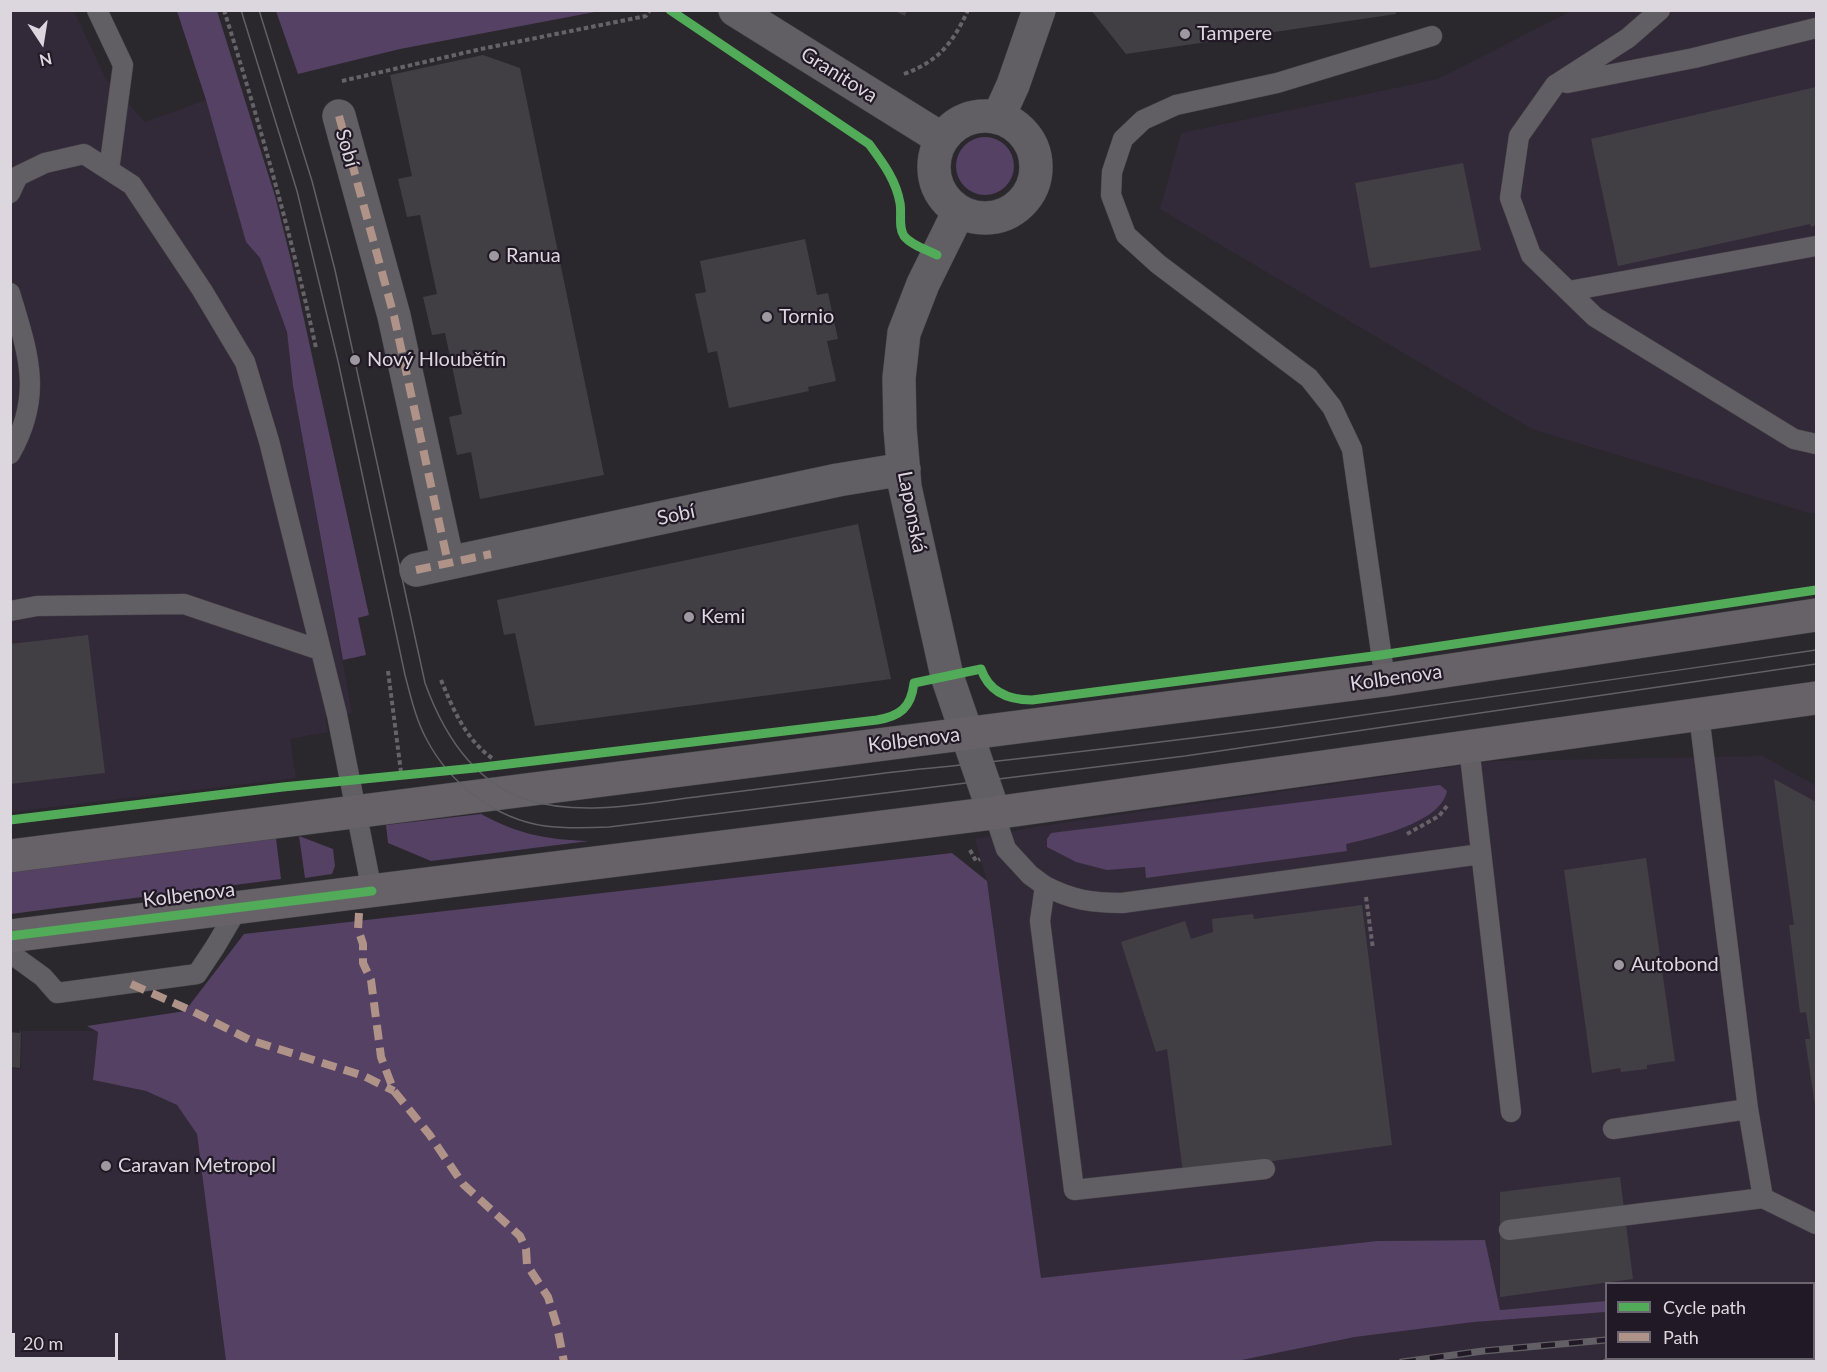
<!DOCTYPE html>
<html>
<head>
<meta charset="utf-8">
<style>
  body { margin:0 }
  #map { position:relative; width:1827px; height:1372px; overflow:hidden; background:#2a272d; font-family:Lato,sans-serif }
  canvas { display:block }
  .frame { position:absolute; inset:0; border:12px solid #dcd7df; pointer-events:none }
  .legend { position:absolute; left:1605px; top:1282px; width:210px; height:78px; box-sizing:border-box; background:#211a26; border:2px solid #6c6670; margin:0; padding:8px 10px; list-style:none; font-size:18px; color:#dcd7df }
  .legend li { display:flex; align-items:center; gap:12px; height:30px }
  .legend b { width:30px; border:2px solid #6c6670 }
  .north { position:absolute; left:12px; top:12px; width:60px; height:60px; -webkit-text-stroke:4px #211a26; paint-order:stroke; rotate:168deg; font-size:16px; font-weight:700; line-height:24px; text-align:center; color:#dcd7df }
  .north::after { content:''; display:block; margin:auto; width:21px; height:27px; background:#dcd7df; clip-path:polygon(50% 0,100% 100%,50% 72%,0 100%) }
  .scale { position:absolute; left:12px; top:1333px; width:106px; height:27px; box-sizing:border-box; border:3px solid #dcd7df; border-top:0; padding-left:8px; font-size:18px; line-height:21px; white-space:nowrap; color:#dcd7df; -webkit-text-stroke:4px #211a26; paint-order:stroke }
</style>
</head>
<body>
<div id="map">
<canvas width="1827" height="1372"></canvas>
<div class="frame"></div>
<ul class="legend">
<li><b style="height:8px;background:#51ab58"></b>Cycle path</li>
<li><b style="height:8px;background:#af9288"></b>Path</li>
</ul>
<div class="north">N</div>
<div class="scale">20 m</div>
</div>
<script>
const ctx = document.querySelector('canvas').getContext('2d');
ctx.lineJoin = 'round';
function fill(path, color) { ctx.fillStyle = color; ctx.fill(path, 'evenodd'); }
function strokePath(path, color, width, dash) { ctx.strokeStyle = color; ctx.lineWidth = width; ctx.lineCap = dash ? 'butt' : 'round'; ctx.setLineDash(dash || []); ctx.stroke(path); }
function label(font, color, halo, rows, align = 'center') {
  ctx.font = font + ' Lato,sans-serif'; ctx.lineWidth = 4.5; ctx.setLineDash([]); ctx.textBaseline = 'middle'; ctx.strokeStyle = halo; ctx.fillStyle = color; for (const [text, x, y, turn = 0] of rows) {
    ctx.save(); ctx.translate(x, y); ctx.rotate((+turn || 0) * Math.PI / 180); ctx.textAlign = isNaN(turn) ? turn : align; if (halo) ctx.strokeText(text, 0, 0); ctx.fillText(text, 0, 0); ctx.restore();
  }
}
const built = new Path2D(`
  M 10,11 L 74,11 L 106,79 L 145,122 L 206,100 L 246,242 L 260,258 L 287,332 L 293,386 L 352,713 L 325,718 L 328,732 L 290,739 L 296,778 L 11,812 Z
  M 1571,11 L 1816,11 L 1816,513 L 1809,513 L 1532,429 L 1160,209 L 1181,133 L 1438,79 Z
  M 1763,756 L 1816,786 L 1816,1287 L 1814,1287 L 1814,1284 L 1606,1284 L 1606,1301 L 1499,1310 L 1485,1240 L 1377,1241 L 1041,1279 L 987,881 L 975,839 L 1034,827 L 1493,761 Z
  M 22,1031 L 98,1031 L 93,1080 L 146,1091 L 177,1105 L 197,1134 L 226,1361 L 11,1361 L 10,1069 L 21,1069 Z
  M 1814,1304 L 1816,1305 L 1816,1361 L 1232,1362 L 1355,1337 L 1473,1322 L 1606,1312 L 1606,1358 L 1814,1358 Z`);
const green = new Path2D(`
  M 177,11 L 217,11 L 275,196 L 291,260 L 369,615 L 358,618 L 366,655 L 343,660 L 293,386 L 287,332 L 260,258 L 246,242 L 206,100 Z
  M 276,11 L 276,10 L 600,11 L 400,49 L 298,74 Z
  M956 166a29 29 0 1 1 58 0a29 29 0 1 1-58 0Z
  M 1440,785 L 1447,791 C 1441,823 1373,838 1346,844 L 1347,851 L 1146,878 L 1145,867 L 1107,870 L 1076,862 L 1047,847 L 1047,839 L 1051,833 Z
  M 481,814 C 517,834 548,840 589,841 L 431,861 L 388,843 L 386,825 Z
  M 299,836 L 333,849 L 335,866 L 332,874 L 305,878 Z
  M 276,838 L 281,879 L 11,914 L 10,872 Z
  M 952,853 L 987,881 L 1041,1278 L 1377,1241 L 1485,1240 L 1500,1310 L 1606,1301 L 1606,1312 L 1474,1322 L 1355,1337 L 1232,1362 L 226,1361 L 197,1134 L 177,1105 L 146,1091 L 93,1080 L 98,1032 L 87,1026 L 185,1011 L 244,934 Z`);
const building = new Path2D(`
  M 893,10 L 907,10 L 905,16 Z
  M 1091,10 L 1396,10 L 1396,14 L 1126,54 Z
  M 483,55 L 520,68 L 604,475 L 480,499 L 471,452 L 457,455 L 449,417 L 462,414 L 445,333 L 432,335 L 423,297 L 437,294 L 420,215 L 407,217 L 398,179 L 412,176 L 390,75 Z
  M 1816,87 L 1816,225 L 1811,227 L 1810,224 L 1618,266 L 1591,139 Z
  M 1463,163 L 1481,250 L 1370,268 L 1355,183 Z
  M 805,239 L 817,295 L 828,293 L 838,339 L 827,341 L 836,381 L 808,387 L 809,391 L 729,408 L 717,351 L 708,353 L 695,294 L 706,292 L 700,261 Z
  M 858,524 L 891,679 L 535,726 L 515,633 L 504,635 L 497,600 Z
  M 88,635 L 105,773 L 10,784 L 10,644 Z
  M 1774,779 L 1816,802 L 1816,1112 L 1805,1039 L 1810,1039 L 1806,1012 L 1800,1013 L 1789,925 L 1794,925 Z
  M 1646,858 L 1675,1061 L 1647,1065 L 1647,1069 L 1621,1072 L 1620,1068 L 1592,1073 L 1564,870 Z
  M 1362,905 L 1392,1145 L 1183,1173 L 1167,1049 L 1156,1052 L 1121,942 L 1185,921 L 1191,939 L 1213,932 L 1212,919 L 1253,914 L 1254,919 Z
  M 21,1028 L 20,1068 L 10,1067 L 10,1032 L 20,1033 Z
  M 1620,1177 L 1633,1279 L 1500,1297 L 1500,1192 Z`);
const path = new Path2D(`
  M 224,10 C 259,122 291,233 316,348
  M 904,74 C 939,61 953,43 968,10
  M 342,81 L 481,49 L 646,16 L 650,10
  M 388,671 L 401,772
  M 441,680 C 453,709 466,740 492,758
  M 988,682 L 1003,694
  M 907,705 L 913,687
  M 1407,834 L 1439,816 L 1447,806
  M 970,850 L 976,861 L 980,859
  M 1366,897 L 1373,949`);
const lane = new Path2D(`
  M 97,10 L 123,65 L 109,170
  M 1660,10 L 1628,38 L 1555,85 L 1519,136 L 1510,198 L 1531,255 L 1595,317 L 1794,439 L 1816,444
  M 1567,83 L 1694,58 L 1816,28
  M 10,193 L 18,176 L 45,163 L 84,154 L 132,185 L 202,290 L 245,362 L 269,441 L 337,715 L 372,891
  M 1569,291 L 1816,246
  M 10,293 C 28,353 44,395 10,454
  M 10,611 L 37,606 L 184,604 L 320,650
  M 1385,680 L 1352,449 L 1332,407 L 1309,378 L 1158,264 L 1126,235 L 1111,195 L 1112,172 L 1123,139 L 1143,120 L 1176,105 L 1277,83 L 1432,36
  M 1699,715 L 1748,1109 L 1763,1198 L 1816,1224
  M 1469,747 L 1511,1112
  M 994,813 L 1006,849 L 1030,875 L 1045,886 L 1040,921 L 1074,1190 L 1265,1169
  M 1045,886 C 1072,900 1092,903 1122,903 L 1481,854
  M 10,953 L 43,977 L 57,993 L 197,974 L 215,947 L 238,908
  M 1613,1129 L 1748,1109
  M 1509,1230 L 1763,1198`);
const street = new Path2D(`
  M 735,10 L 942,139
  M 339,116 L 394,316 L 448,563
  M934 167a51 51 0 1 1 102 0a51 51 0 1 1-102 0Z
  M 998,118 L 1013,85 L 1039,10
  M 959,211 L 923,284 L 904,333 L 899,378 L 900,428 L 905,487 L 947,676 L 994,813
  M 416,570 L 838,480 L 904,469`);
const secondary = new Path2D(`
  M 10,856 L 1385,680 L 1816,615
  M 10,936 L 994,813 L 1816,698`);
const tram = new Path2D(`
  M 241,10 L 297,191 L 338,361 L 405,675 C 411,698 416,720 427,740 C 450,784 496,819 545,826 C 567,829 588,828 609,827 L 1185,756 L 1816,664
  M 259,10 L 312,181 L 335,270 L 425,683 C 443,733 474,783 528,800 C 583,817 647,803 703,796 C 761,789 819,781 878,774 C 912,769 946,767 980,763 C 1080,752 1179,740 1279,727 C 1458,703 1637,676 1816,650`);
const rail = new Path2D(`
  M 1814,1334 L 1816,1334
  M 1814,1356 L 1816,1356
  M 1402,1362 L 1483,1351 L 1606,1340
  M 1606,1362 L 1669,1358`);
const quiet = new Path2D(`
  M 339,116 L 394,316 L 448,563
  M 416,570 L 491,554
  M 359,913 L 358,929 L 363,944 L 363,963 L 371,980 L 381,1057 L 394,1091 L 429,1134 L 463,1184 L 520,1236 L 526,1249 L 527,1265 L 548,1297 L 557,1326 L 564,1362
  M 131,984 L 190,1010 L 250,1040 L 364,1076 L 394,1091`);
const cycleway = new Path2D(`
  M 670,10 L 869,144 C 883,163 896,180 900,203 C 902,213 898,227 904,236 C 911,245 927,250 937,255
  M 10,820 L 283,787 L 475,768 L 877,720 C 900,716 911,708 914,683 L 981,669 C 989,692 1009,700 1032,700 L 1381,655 L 1816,590
  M 10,936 L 372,891`);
const markers = [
  [1185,34,6,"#9e99a1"],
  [494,256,6,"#9e99a1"],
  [767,317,6,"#9e99a1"],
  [355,360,6,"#9e99a1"],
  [689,617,6,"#9e99a1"],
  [1619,965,6,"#9e99a1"],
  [106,1166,6,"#9e99a1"]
];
const poiNames = [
  ["Tampere",1197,34],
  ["Ranua",506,256],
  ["Tornio",779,317],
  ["Nový Hloubětín",367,360],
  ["Kemi",701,617],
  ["Autobond",1631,965],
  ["Caravan Metropol",118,1166]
];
const streetNames = [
  ["Granitova",839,75,32],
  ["Sobí",347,148,74],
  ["Laponská",912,512,79],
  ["Sobí",676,515,-12],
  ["Kolbenova",1396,678,-8],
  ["Kolbenova",914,740,-7],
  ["Kolbenova",189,895,-7]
];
fill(built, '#332a39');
fill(green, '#554163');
fill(building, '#423f44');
strokePath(lane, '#474449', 21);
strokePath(street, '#474449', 34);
strokePath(secondary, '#474449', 34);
strokePath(path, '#666268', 4, [4.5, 3]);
strokePath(lane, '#615f63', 20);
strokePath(street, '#615f63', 33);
strokePath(secondary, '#666268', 33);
strokePath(tram, '#626064', 1.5);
strokePath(rail, '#626064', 7);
strokePath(rail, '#211a26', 4.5, [14]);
strokePath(quiet, '#af9288', 8, [15, 8]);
strokePath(cycleway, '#51ab58', 9);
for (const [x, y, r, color] of markers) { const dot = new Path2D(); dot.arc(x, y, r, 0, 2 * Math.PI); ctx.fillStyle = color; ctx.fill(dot); strokePath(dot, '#211a26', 2); }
label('20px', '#dcd7df', '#211a26', poiNames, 'left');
label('20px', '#dcd7df', '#211a26', streetNames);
</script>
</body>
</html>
